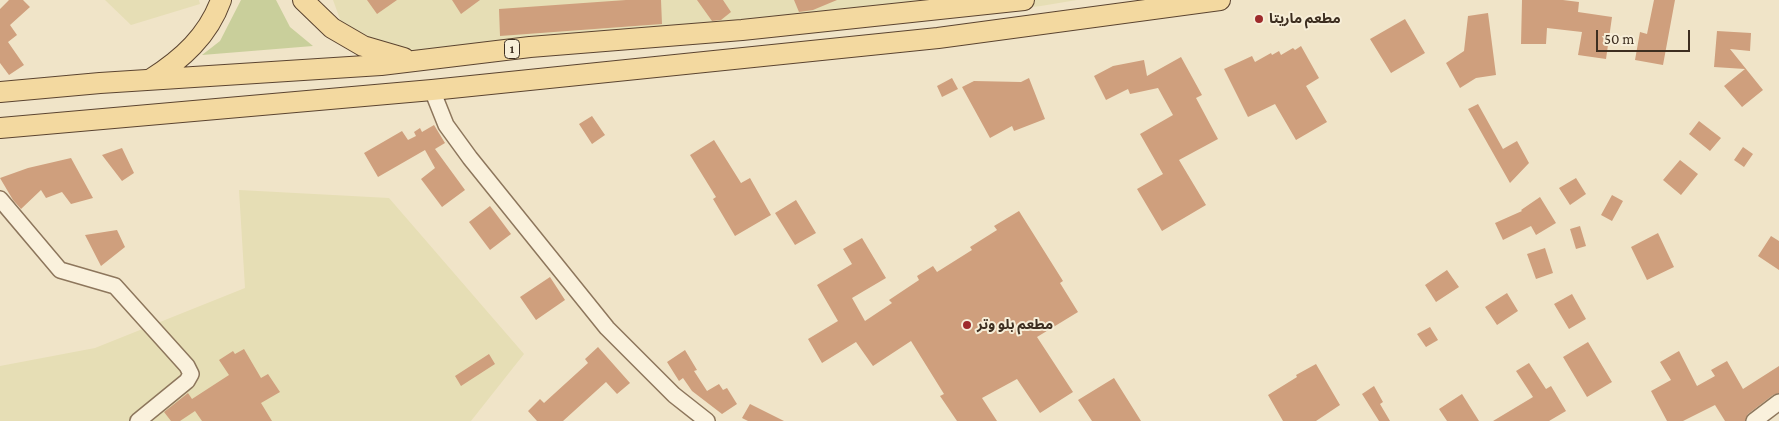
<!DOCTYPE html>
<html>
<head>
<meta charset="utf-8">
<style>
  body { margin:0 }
  #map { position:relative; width:1779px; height:421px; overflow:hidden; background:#f0e4c8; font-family:"Crimson Pro",serif }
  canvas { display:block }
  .scale { position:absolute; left:1596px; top:30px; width:94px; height:22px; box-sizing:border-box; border:2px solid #3d2e20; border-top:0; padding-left:6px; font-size:15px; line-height:18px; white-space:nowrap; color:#3d2e20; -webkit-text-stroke:4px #f7eed8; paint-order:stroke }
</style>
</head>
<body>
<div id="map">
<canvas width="1779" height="421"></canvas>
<div class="scale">50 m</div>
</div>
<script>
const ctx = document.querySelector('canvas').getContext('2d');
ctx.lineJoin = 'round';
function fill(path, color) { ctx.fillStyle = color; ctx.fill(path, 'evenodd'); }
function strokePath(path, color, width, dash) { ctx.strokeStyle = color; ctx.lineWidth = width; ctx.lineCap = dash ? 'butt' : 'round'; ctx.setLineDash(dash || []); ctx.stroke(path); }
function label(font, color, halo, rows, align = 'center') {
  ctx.font = font + ' "Crimson Pro","Noto Sans Arabic",serif'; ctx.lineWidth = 4; ctx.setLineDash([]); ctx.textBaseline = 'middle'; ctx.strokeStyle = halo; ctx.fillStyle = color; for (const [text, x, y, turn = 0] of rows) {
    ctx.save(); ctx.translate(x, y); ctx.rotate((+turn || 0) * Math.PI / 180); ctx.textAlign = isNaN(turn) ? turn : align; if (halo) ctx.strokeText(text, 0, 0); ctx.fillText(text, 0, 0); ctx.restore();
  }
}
const farmland = new Path2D(`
  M 105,0 L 199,0 L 200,4 L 131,25 Z
  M 333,0 L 1077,0 L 1041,6 L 744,40 L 394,60 L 345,33 Z
  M 239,190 L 389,198 L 524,354 L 471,421 L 0,421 L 0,366 L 95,348 L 245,288 Z`);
const green = new Path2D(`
  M 241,0 L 276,0 L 290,27 L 313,46 L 202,55 L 220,41 Z`);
const building = new Path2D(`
  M 9,0 L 23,0 L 30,7 L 10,25 L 17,35 L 8,42 L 24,65 L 9,75 L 0,63 L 0,9 Z
  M 367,0 L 397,0 L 377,14 Z
  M 452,0 L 480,0 L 461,14 Z
  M 626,0 L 661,0 L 662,24 L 500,36 L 499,9 Z
  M 697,0 L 723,0 L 731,12 L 721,20 L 712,21 Z
  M 794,0 L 837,0 L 813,10 L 799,12 Z
  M 1522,0 L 1563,0 L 1579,2 L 1578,12 L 1612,17 L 1606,59 L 1578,55 L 1582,32 L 1547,28 L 1546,44 L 1521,44 Z
  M 1654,0 L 1675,0 L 1663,65 L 1635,60 L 1640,32 L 1647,34 Z
  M 1488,13 L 1496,75 L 1476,78 L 1460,88 L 1446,63 L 1464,51 L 1468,16 Z
  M 1405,19 L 1425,53 L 1391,73 L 1370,39 Z
  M 1717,31 L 1751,33 L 1750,51 L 1730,49 L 1763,90 L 1742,107 L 1724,86 L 1745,69 L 1714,67 Z
  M 1301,46 L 1319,78 L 1306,86 L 1327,122 L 1296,140 L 1275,104 L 1248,117 L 1224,69 L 1252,56 L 1255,62 L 1271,53 L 1272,55 L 1279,51 L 1281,55 L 1293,48 L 1295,50 Z
  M 1181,57 L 1202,95 L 1196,98 L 1218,139 L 1179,160 L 1206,205 L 1162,231 L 1137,189 L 1163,174 L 1140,134 L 1173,115 L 1158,88 L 1130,94 L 1128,89 L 1106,100 L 1094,76 L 1113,66 L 1144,60 L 1147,76 Z
  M 952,78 L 958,89 L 942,97 L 937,86 Z
  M 1029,78 L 1045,119 L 1014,131 L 1012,126 L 990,138 L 962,87 L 974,81 L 1021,82 Z
  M 1478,104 L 1503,149 L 1517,141 L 1529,163 L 1510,183 L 1468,109 Z
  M 592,116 L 605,135 L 592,144 L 579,124 Z
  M 1699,121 L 1721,138 L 1710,151 L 1689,134 Z
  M 434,125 L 445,143 L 435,149 L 465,190 L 442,207 L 421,179 L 435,168 L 425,150 L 378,177 L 364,153 L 402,131 L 408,140 L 416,136 L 414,132 L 420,128 L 422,132 Z
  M 714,140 L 741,183 L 750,178 L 771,215 L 735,236 L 713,199 L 716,197 L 690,155 Z
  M 1743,147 L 1753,154 L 1744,167 L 1734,160 Z
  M 122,148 L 134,173 L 122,181 L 102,155 Z
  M 71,158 L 93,198 L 71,204 L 62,192 L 46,198 L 41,190 L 21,209 L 13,200 L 0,178 L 28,168 Z
  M 1680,160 L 1698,174 L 1681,195 L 1663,180 Z
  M 1576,178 L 1586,194 L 1570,205 L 1559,188 Z
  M 1612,195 L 1623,201 L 1612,221 L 1601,215 Z
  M 1540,197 L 1556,223 L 1536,235 L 1531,226 L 1503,240 L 1495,223 L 1522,211 L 1521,210 Z
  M 796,200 L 816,233 L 795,245 L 775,213 Z
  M 490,206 L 511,234 L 490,250 L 469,222 Z
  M 1019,211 L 1063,281 L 1060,283 L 1078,312 L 1037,337 L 1073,392 L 1040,413 L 1017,379 L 982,398 L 997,421 L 957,421 L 940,396 L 944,394 L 911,341 L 873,366 L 856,342 L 822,363 L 808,339 L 838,321 L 817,285 L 852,264 L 843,249 L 862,238 L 886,278 L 852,298 L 865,321 L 892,303 L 889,300 L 919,280 L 917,276 L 933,266 L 937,272 L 972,250 L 970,247 L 997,230 L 994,226 Z
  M 1580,226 L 1586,246 L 1576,249 L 1570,229 Z
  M 117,230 L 125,247 L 101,266 L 85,235 Z
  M 1658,233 L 1674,267 L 1647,280 L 1631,247 Z
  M 1771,236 L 1779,241 L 1779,270 L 1758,256 Z
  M 1545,248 L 1553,273 L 1536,279 L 1527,254 Z
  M 1447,270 L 1459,287 L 1436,302 L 1425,285 Z
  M 550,277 L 565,300 L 536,320 L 520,297 Z
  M 1507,293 L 1518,311 L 1497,325 L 1485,307 Z
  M 1572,294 L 1586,319 L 1569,329 L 1554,304 Z
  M 1430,327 L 1438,340 L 1426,347 L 1417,334 Z
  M 1588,342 L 1612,382 L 1587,397 L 1563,357 Z
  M 598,347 L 630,383 L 617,394 L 606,382 L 563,421 L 537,421 L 528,411 L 540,399 L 544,403 L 588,363 L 585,359 Z
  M 244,349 L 261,378 L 268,374 L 280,392 L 261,403 L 272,421 L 202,421 L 195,411 L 180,421 L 171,421 L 164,412 L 188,393 L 192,399 L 229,375 L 219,360 L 233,351 L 235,354 Z
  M 685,350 L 697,370 L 694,371 L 707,391 L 719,384 L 723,390 L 727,388 L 737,404 L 722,414 L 692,391 L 683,378 L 679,381 L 667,362 Z
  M 1679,351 L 1697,386 L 1715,376 L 1711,370 L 1727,361 L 1743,389 L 1779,366 L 1779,393 L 1773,395 L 1748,414 L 1745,421 L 1725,421 L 1715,405 L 1683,421 L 1667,421 L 1651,391 L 1671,380 L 1660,362 Z
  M 489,354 L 495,364 L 461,386 L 455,376 Z
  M 1529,363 L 1546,389 L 1551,386 L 1566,411 L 1549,421 L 1493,421 L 1533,397 L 1516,371 Z
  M 1316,364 L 1340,405 L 1316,421 L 1283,421 L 1268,395 L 1297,377 L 1296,375 Z
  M 1114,378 L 1141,421 L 1092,421 L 1078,400 Z
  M 1374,386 L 1383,402 L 1380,404 L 1390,421 L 1379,421 L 1362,394 Z
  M 1462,394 L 1479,421 L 1447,421 L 1439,409 Z
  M 750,404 L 784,421 L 748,421 L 742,418 Z`);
const minor = new Path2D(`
  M 432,90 L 446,125 L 470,158 L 607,328 L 674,395 L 707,421
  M 0,199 L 60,270 L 115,286 L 187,366 L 191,374 L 187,381 L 138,421
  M 1754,421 L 1779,402`);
const major = new Path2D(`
  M 303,0 L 332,28 L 363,46 L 404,58
  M 151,79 C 182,59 208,36 221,0
  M 0,92 L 100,83 L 381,65 L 530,47 L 742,30 L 1024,0
  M 0,128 L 432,90 L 938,38 L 1220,0`);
const markers = [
  [1259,19,5,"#9e2a2b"],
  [967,325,5,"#9e2a2b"]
];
const shields = [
  [512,49,15]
];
const shieldNames = [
  ["1",512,49]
];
const poiNames = [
  ["مطعم ماريتا",1269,19],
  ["مطعم بلو وتر",977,325]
];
fill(farmland, '#e6deb5');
fill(green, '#c9cf9b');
fill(building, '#cf9f7d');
strokePath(minor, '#8d765c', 18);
strokePath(major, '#5b4430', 22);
strokePath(minor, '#faf1dc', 15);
strokePath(major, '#f3d9a0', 20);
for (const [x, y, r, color] of markers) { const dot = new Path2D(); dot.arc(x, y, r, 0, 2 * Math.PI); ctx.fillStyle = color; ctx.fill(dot); strokePath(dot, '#f7eed8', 2); }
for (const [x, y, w] of shields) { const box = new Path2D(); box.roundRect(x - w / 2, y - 9.5, w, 19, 4); ctx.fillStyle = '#f7eed8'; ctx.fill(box); strokePath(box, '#3d2e20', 1); }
label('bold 12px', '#3d2e20', null, shieldNames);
label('bold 14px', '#3d2e20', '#f7eed8', poiNames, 'left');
</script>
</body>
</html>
